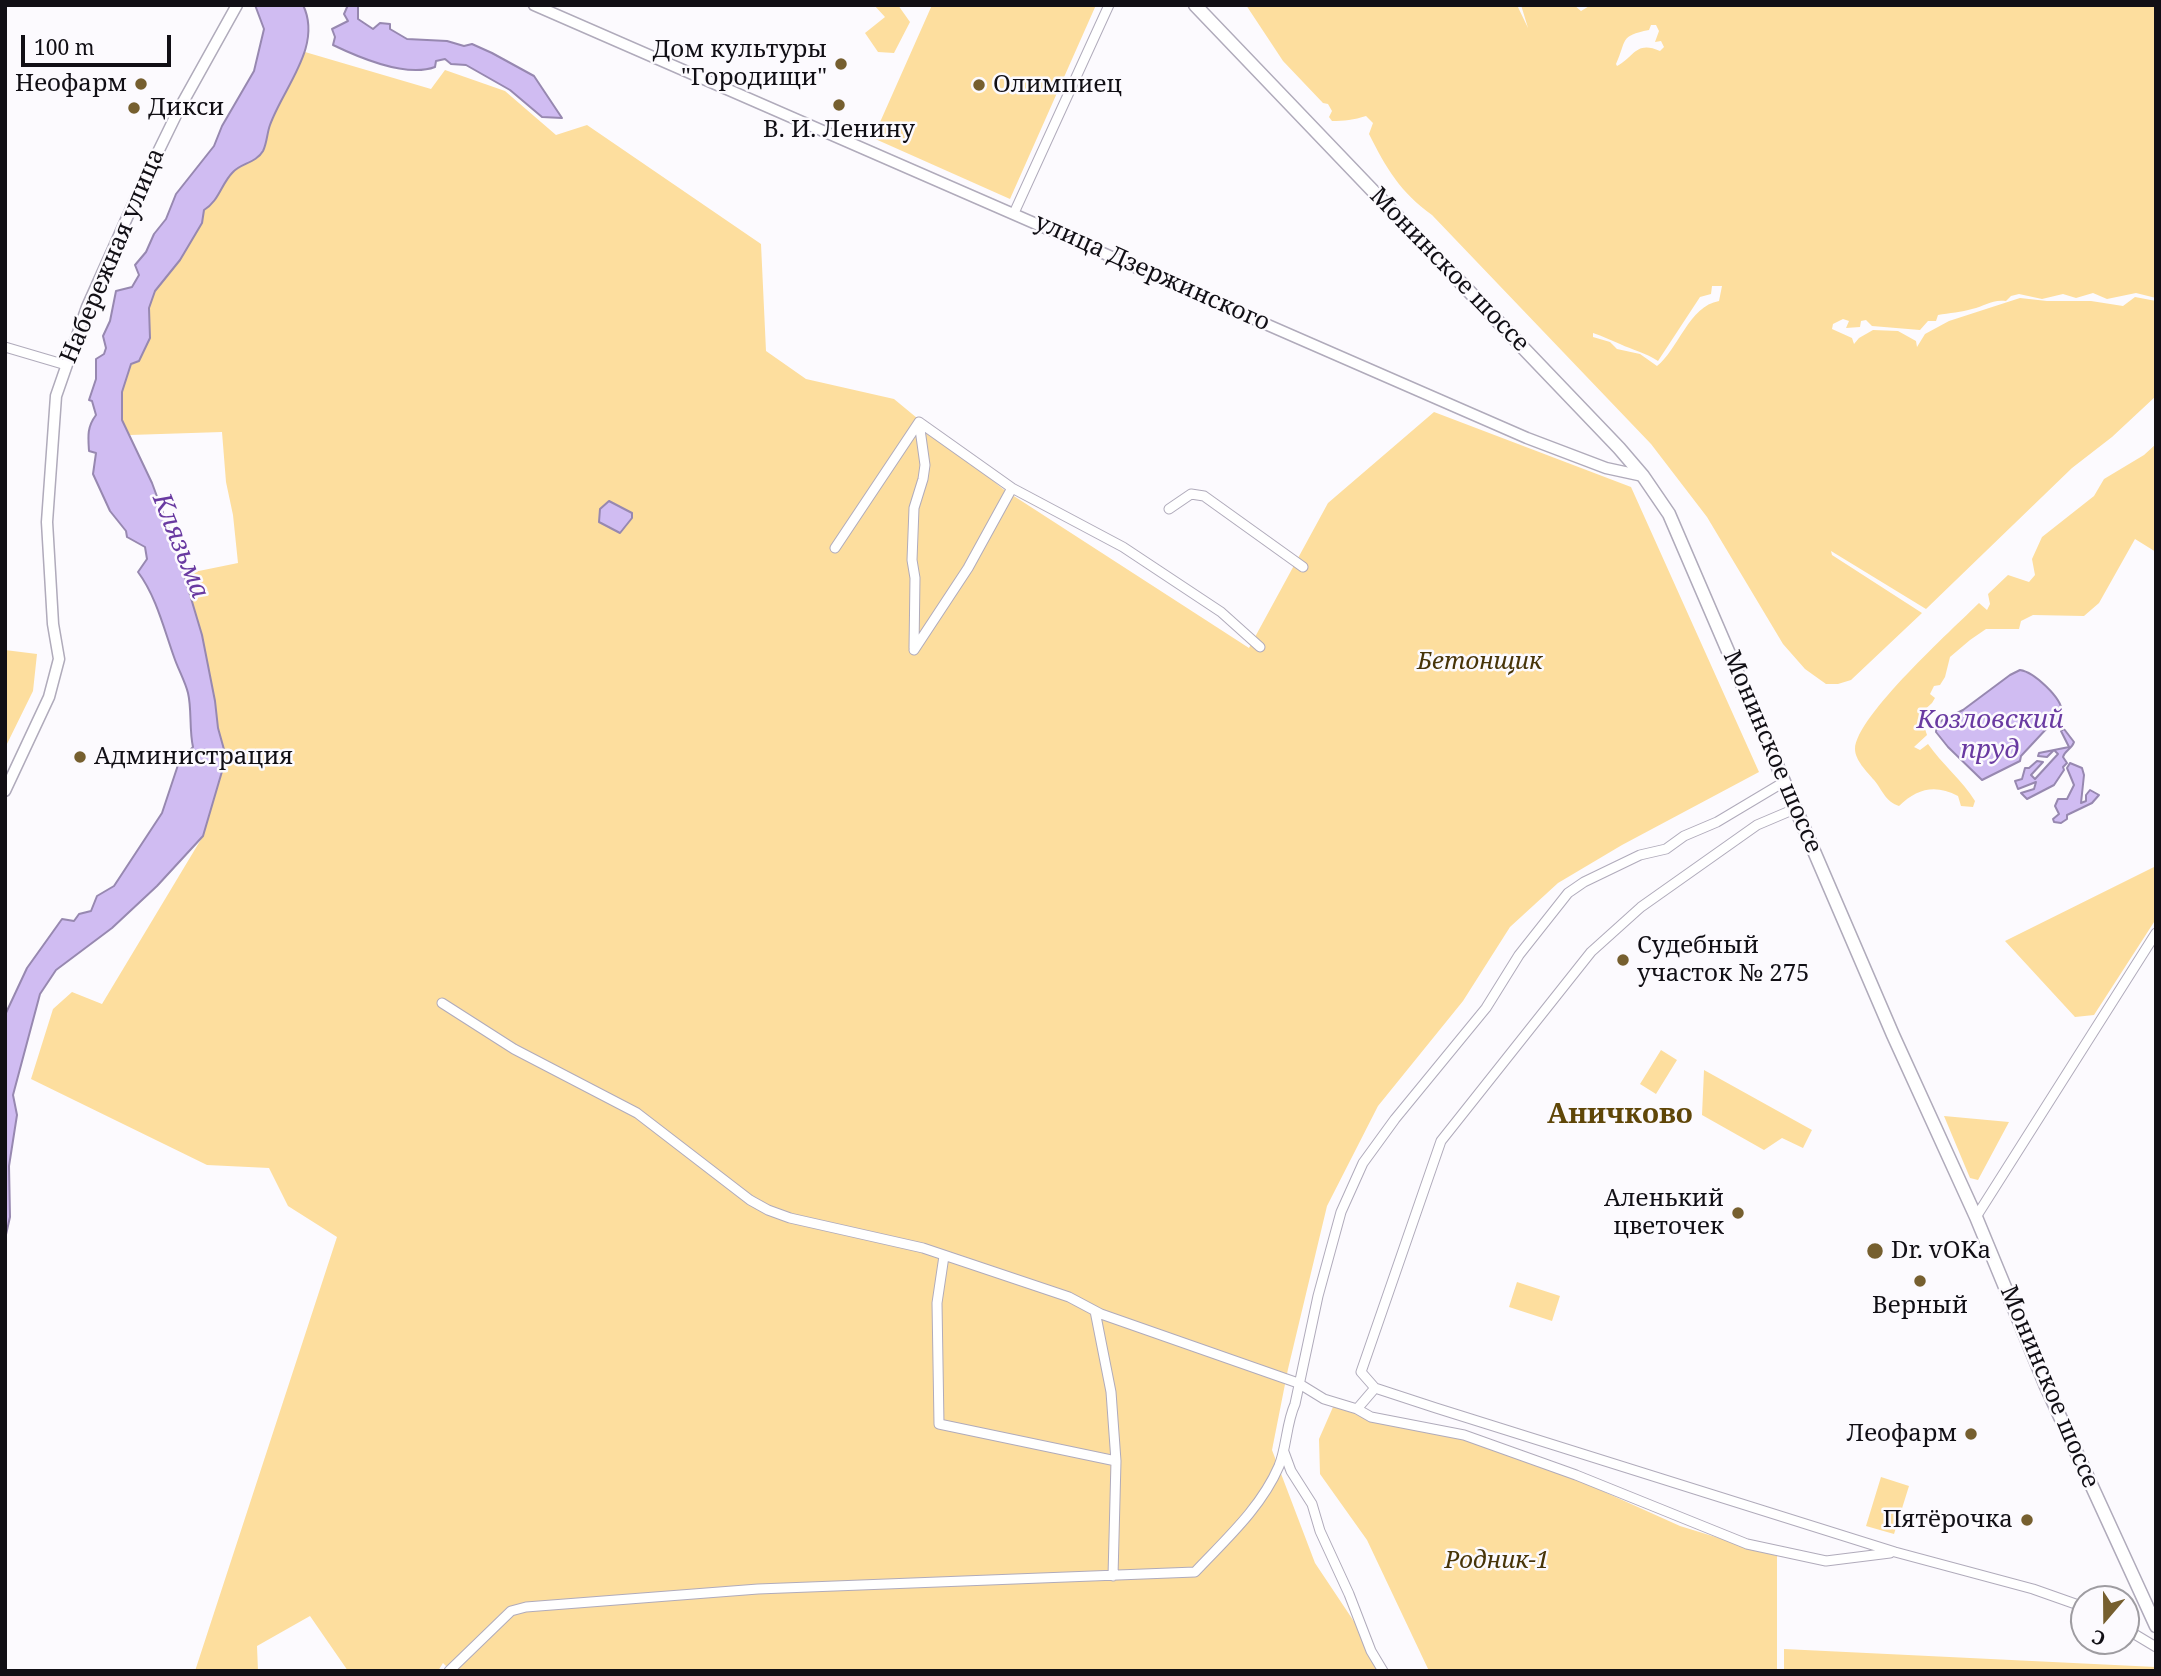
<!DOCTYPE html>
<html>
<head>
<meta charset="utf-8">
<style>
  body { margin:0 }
  #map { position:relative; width:2161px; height:1676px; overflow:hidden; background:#fcfafe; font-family:"Noto Serif",serif }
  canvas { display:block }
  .frame { position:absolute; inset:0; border:7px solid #110f15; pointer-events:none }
  .north { position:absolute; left:2070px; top:1585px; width:70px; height:70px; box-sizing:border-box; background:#fcfafe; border:2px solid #9e9ca1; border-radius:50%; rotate:200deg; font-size:19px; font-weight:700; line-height:28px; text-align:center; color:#110f15 }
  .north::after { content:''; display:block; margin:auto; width:24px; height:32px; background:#765f2f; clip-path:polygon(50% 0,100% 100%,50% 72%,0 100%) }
  .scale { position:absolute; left:21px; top:35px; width:150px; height:32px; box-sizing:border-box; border:4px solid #110f15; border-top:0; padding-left:9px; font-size:21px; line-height:24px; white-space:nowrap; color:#110f15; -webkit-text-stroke:5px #fcfafe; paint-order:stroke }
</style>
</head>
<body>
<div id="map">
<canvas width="2161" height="1676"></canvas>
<div class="frame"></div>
<div class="north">С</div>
<div class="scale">100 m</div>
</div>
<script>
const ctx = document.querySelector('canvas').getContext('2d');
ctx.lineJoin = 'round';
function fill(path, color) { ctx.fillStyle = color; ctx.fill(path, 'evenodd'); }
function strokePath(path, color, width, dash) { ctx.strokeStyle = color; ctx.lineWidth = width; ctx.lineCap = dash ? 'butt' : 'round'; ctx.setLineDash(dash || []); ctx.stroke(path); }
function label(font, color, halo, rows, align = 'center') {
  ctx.font = font + ' "Noto Serif",serif'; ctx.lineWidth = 5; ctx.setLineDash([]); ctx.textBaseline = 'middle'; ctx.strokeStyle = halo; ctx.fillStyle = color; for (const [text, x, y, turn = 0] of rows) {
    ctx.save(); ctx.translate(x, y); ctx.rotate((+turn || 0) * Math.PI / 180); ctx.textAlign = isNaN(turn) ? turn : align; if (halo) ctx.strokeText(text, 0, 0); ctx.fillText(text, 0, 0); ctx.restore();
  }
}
const green = new Path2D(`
  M 874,5 L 898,5 L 910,22 L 894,53 L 878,52 L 865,33 L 885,17 Z
  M 932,5 L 1096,5 L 1010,199 L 873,138 Z
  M 1246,5 L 1517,5 L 1528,28 L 1521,5 L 1574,5 L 1581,11 L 1591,5 L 2156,5 L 2156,298 L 2136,293 L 2107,299 L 2093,293 L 2076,298 L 2063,294 L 2042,299 L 2019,294 L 2011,296 L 2006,301 C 1992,299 1985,306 1972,309 C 1962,312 1949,313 1938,315 L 1936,321 L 1928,321 L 1920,330 L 1872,326 L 1866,320 L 1861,321 L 1860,327 L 1846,328 L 1849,321 L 1843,319 L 1833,324 L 1832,329 L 1852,338 L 1854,344 L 1859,338 L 1873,330 L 1898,331 L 1916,341 L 1917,347 L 1925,334 L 1949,321 L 2020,298 L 2047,301 L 2091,301 L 2123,306 L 2135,297 L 2156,301 L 2156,396 L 2112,437 L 2072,468 L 1926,609 L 1831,551 L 1832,555 L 1922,613 L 1851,680 L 1838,684 L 1826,684 L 1805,669 L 1783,644 L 1707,517 L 1651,444 L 1432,215 C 1401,193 1386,168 1369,134 L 1373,123 L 1366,116 C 1354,120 1344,121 1332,121 L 1329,117 L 1332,111 L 1328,104 L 1323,103 L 1283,61 ZM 1651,25 L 1656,25 L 1659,31 L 1655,42 L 1661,41 L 1664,47 L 1660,51 C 1636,40 1634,57 1617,66 L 1616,64 C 1627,40 1619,36 1649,30 ZM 1712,286 L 1722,286 L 1719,301 C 1689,306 1678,350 1657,366 L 1640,354 L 1617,349 L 1610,342 L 1593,337 L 1593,333 C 1603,336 1610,340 1620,344 C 1633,350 1646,353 1658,361 L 1700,297 L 1711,294 Z
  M 305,52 L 431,89 L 445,70 L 505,91 L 556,135 L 587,125 L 761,244 L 766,351 L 806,379 L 894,399 L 1003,489 L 1249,648 L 1328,503 L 1434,412 L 1631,487 L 1759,772 L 1622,845 L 1558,883 L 1510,927 L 1463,1001 L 1378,1106 L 1327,1206 L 1288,1369 L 1272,1450 L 1315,1563 L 1387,1671 L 451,1671 L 443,1663 L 438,1671 L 348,1671 L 310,1616 L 257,1646 L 258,1671 L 195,1671 L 337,1237 L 288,1206 L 269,1168 L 207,1165 L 31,1079 L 53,1009 L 72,992 L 102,1004 L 203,836 L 223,768 L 225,753 L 218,728 L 215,701 L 202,635 L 184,574 L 238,563 L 233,515 L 226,482 L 222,432 L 130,435 L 122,420 L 122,392 L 131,364 L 150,338 L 149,308 L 155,291 L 202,223 L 204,210 L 233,171 L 256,159 L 263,150 L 270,123 Z
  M 2156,444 L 2156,552 L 2135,539 L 2099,603 L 2084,616 L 2033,615 L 2021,621 L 2019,629 L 1986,629 L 1970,640 L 1950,657 L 1945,677 L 1940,685 L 1934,686 L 1930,694 L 1935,698 L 1932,703 L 1920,714 L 1927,735 L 1914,747 L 1920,750 L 1928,744 C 1942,764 1962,780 1975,801 L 1973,807 L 1961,806 L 1958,796 C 1936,784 1917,788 1899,806 C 1885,801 1883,791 1874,780 C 1867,772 1855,760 1855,749 C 1856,716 1953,629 1979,603 L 1987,610 L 1990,604 L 1988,594 L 2008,575 L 2029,582 L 2035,575 L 2032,559 L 2042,537 L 2094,496 L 2104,479 L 2144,455 Z
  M 5,650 L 37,654 L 33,691 L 5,748 Z
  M 2156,866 L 2156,919 L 2094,1015 L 2075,1017 L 2005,941 Z
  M 1661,1050 L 1677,1060 L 1656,1094 L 1640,1084 Z
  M 1704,1070 L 1812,1130 L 1803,1148 L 1782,1138 L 1764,1150 L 1702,1115 Z
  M 1944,1116 L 2009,1122 L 1978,1180 L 1970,1178 Z
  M 1517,1282 L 1560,1296 L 1552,1321 L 1509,1307 Z
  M 1333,1407 L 1489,1440 L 1680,1526 L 1777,1556 L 1777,1671 L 1429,1671 L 1367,1540 L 1320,1474 L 1319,1439 Z
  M 1881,1477 L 1909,1486 L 1894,1534 L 1866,1526 Z
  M 1784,1649 L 2156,1667 L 2156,1671 L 1784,1671 Z`);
const water = new Path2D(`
  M 255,5 L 303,5 C 323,46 283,88 270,125 C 267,133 267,143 263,151 C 256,163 241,163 233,172 C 221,184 219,201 204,210 L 202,223 L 180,260 L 155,291 L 149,308 L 150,338 L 139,361 L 131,364 L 122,392 L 122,420 L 152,483 L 176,548 L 202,635 L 215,701 L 218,728 L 225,753 L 223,768 L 203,836 L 157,886 L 112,928 L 56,970 L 40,994 L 13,1095 L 17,1115 L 9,1166 L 10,1217 L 5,1239 L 5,1015 L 27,968 L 62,919 L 74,921 L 79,914 L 91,911 L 97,896 L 114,886 L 162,813 L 179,762 L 193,747 C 189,729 192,710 188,693 C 185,681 178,669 174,657 C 164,629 156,596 138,572 L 147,559 L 145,547 L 127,537 L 126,531 L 110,511 L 93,474 L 96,453 L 89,451 C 88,436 87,427 96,415 L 92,401 L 89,400 L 96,379 L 96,359 L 104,354 L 106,348 L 103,336 L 110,321 L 116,291 L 132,287 L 139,275 L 135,265 L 146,252 L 154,234 L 166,219 L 176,194 L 214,146 L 222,126 L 254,71 L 264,29 Z
  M 348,5 L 358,5 L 358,19 L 373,29 L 380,23 L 390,24 L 390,29 L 407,39 L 447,41 L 464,46 L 472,44 L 492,53 L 534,76 L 562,118 L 542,117 L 510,90 L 466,65 L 451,64 L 445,59 L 436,61 L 435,67 C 406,78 360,58 333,45 L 335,37 L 332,29 L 348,21 L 344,14 Z
  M 609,501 L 632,513 L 632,518 L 620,533 L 599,522 L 600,509 Z
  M 2020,670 C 2034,672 2062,698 2062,712 L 2021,756 L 2020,761 L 1982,780 L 1948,747 L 1936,732 L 1937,723 L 1963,710 L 2010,675 Z
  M 2064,729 L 2074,742 C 2072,749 2065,750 2063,757 L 2067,763 L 2063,767 L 2064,770 L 2054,785 L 2027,799 L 2021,793 L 2034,789 L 2036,782 L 2018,789 L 2015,781 L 2022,779 L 2025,768 L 2029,768 L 2037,761 L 2043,762 L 2031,775 L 2035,779 L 2058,754 L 2054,750 L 2047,757 L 2038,756 L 2039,753 L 2069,747 L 2061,731 Z
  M 2070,763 L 2082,768 L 2084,775 L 2081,803 L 2086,801 L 2086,795 L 2090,790 L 2099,795 L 2092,803 L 2067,815 L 2067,819 L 2061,823 L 2054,822 L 2053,819 L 2059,814 L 2055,806 L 2058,799 L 2067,799 L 2074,785 L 2067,768 Z`);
const minor = new Path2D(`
  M 1014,213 L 1109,5
  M 5,347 L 66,365
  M 919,422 L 1012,488
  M 1169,509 L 1191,494 L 1204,496 L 1303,567
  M 835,548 L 919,422
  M 914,648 L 915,578 L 912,560 L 914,508 L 923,479 L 925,465 L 919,422
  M 914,650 L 968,568 L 1012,488 L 1123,547 L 1221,612 L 1260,647
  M 1797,808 L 1757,825 L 1641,907 L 1591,952 L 1441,1141 L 1361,1372 L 1375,1388 L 1436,1408 L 1895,1552 L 2033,1589 L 2084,1607
  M 442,1003 L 514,1049 L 637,1113 L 750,1200 L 768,1210 L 790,1218 L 923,1248 L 1069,1297 L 1101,1314 L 1298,1383 L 1324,1399 L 1357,1409 L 1375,1388
  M 1976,1217 L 2156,933
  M 944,1256 L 937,1303 L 939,1424 L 1116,1461
  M 1095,1311 L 1111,1392 L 1116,1461 L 1113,1576
  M 1357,1409 L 1371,1417 L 1464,1435 L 1576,1475 L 1747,1544 L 1826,1561 L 1890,1553
  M 1284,1452 L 1291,1471 L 1312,1504 L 1320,1531 L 1349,1594 L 1371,1651 L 1383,1671
  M 2126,1629 L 2156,1647
  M 449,1671 L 511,1611 L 526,1607 L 758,1589 L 1195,1572 C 1225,1540 1261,1508 1279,1466 C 1287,1446 1286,1424 1295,1404 L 1318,1296 L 1341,1212 L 1363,1163 L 1395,1119 L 1486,1008 L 1519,955 L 1568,893 L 1584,882 L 1640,855 L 1666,849 L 1684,836 L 1717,822 L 1784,782`);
const tertiary = new Path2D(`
  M 534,5 L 1527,438 L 1606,468 L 1643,476
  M 5,791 L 49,697 L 59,659 L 53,624 L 47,522 L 56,396 L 87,307 L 139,191 L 178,111 L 237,5`);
const secondary = new Path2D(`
  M 1195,5 L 1619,448 L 1643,476 L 1669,514 L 1893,1035 L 1976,1217 L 2045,1384 L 2156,1626`);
const markers = [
  [841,64,7,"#765f2f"],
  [141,84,7,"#765f2f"],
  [979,85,7,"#765f2f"],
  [839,105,7,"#765f2f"],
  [134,108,7,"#765f2f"],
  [80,757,7,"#765f2f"],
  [1623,960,7,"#765f2f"],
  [1738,1213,7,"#765f2f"],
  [1875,1251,9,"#765f2f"],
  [1920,1281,7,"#765f2f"],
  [1971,1434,7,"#765f2f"],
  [2027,1520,7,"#765f2f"]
];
const poiNames = [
  ["Дом культуры",827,50],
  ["\"Городищи\"",827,78],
  ["Неофарм",127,84],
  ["Олимпиец",993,85,"left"],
  ["Дикси",148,108,"left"],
  ["В. И. Ленину",839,130,"center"],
  ["Администрация",94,757,"left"],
  ["Судебный",1637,946,"left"],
  ["участок № 275",1637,974,"left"],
  ["Аленький",1724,1199],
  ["цветочек",1724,1227],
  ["Dr. vOKa",1891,1251,"left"],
  ["Верный",1920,1306,"center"],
  ["Леофарм",1957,1434],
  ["Пятёрочка",2013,1520]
];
const streetNames = [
  ["Набережная улица",113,256,-67],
  ["Монинское шоссе",1449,270,46],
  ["улица Дзержинского",1152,273,24],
  ["Монинское шоссе",1772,752,67],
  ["Монинское шоссе",2049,1387,67]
];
const parkNames = [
  ["Бетонщик",1480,662],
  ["Родник-1",1497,1561]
];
const waterNames = [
  ["Клязьма",180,546,68],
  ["Козловский",1990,721],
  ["пруд",1990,751]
];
const quarterNames = [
  ["Аничково",1620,1115]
];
fill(green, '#fdde9e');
fill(water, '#d0bcf2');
strokePath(water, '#9788b0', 2);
strokePath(minor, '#b0abbb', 11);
strokePath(tertiary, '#b0abbb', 13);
strokePath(secondary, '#b0abbb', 15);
strokePath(minor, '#fff', 9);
strokePath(tertiary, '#fff', 10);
strokePath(secondary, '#fff', 12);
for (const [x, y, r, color] of markers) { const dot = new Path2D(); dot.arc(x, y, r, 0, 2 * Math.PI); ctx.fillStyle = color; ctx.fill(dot); strokePath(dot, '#fcfafe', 2.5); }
label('24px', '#110f15', '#fcfafe', poiNames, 'right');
label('24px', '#110f15', '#fcfafe', streetNames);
label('italic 24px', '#473408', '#fcfafe', parkNames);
label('italic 26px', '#693aa1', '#fcfafe', waterNames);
label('bold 28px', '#5f4608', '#fcfafe', quarterNames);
</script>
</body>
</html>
